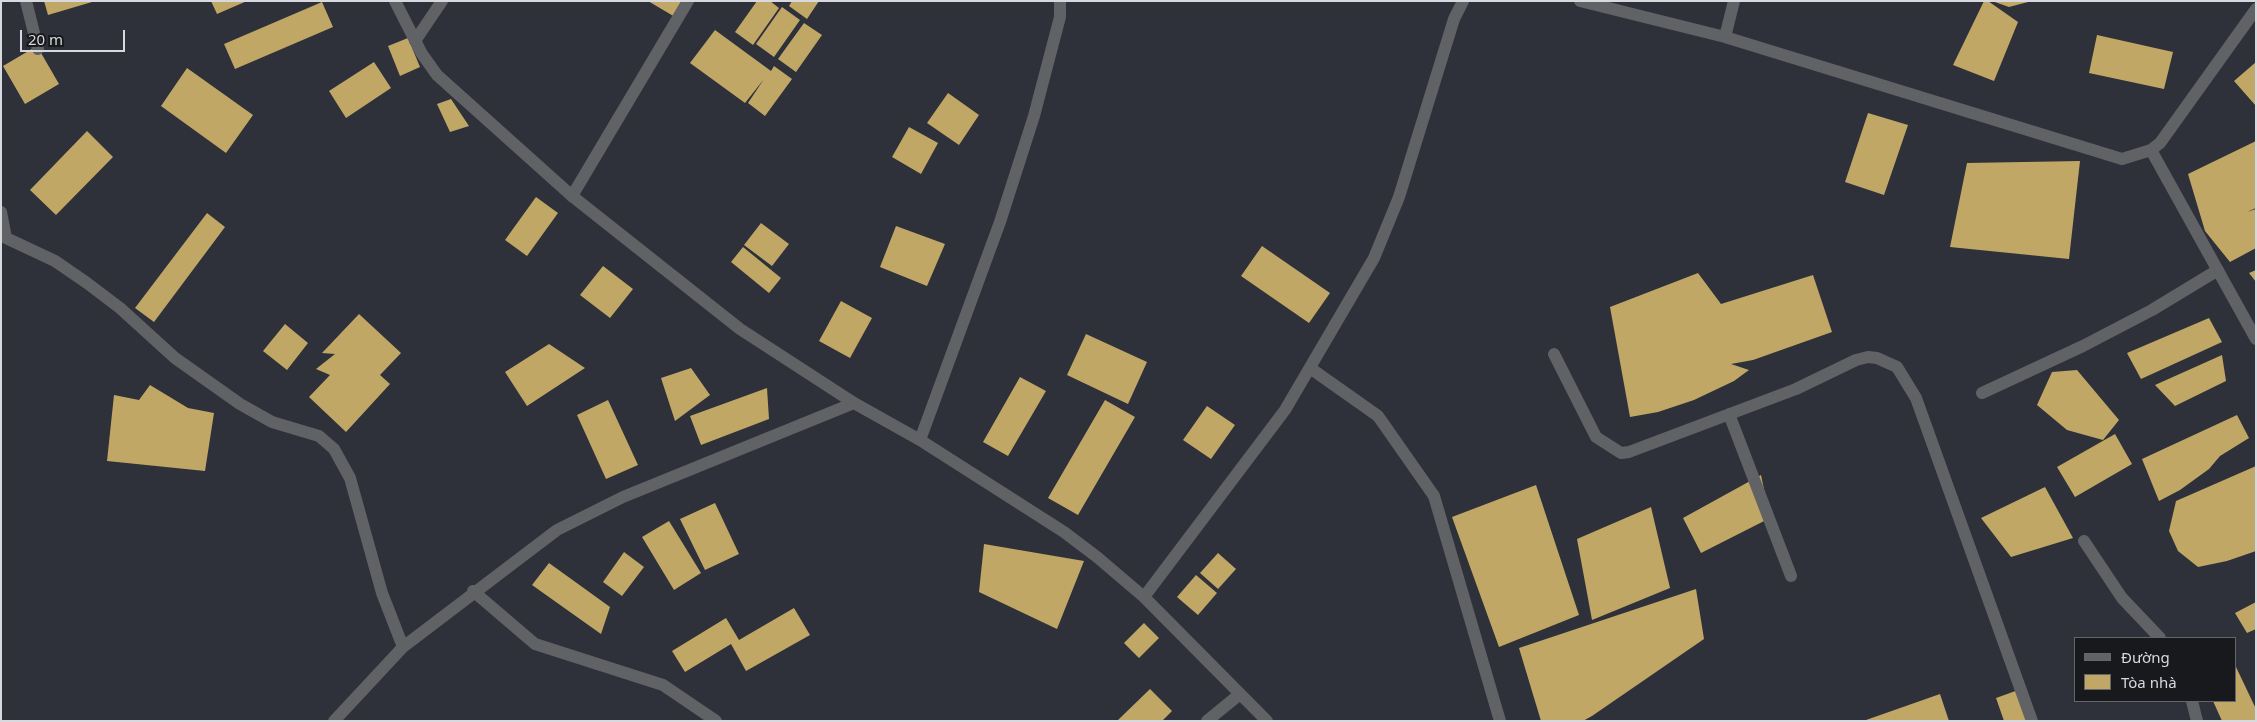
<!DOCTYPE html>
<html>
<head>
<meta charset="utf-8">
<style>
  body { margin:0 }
  #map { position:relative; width:2257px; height:722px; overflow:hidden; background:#2e3139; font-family:"Noto Sans",sans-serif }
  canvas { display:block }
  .frame { position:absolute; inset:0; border:2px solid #d7d9de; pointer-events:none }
  .legend { position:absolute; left:2074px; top:637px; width:162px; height:65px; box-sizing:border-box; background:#17191c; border:1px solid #64666a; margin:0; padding:6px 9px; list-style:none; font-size:15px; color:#d7d9de }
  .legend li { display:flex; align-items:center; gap:10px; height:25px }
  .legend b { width:25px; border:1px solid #64666a }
  .scale { position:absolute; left:20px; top:30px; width:105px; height:22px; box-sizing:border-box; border:2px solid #d7d9de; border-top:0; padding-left:6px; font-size:15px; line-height:18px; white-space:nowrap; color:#d7d9de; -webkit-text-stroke:4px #17191c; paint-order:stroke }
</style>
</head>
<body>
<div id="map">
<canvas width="2257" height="722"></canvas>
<div class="frame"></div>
<ul class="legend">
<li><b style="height:6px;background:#606266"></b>Đường</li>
<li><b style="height:14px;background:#c1a766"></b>Tòa nhà</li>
</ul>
<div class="scale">20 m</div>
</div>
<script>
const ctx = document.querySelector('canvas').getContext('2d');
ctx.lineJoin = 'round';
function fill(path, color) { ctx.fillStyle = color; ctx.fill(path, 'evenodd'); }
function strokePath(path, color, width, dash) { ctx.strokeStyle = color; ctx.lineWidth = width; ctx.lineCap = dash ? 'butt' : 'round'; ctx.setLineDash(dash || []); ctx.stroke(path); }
const building = new Path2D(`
  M 44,1 L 92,1 L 92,2 L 48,15 Z
  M 211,1 L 247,1 L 217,14 Z
  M 648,1 L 685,1 L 675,17 Z
  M 757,1 L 770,1 L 779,8 L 753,45 L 735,32 Z
  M 792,1 L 819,1 L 807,19 L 789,6 Z
  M 1984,1 L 1988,1 L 2018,22 L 1994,81 L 1953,65 Z
  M 1992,1 L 2028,1 L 2028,2 L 2009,7 Z
  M 322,2 L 333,27 L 235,69 L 224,44 Z
  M 782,7 L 800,20 L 774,57 L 756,44 Z
  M 804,23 L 822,35 L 796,72 L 778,59 Z
  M 715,30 L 771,71 L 774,66 L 792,79 L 765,116 L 748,103 L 764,79 L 745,103 L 690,63 Z
  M 2097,35 L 2173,52 L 2164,89 L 2089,73 Z
  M 408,38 L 420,67 L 400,76 L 388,46 Z
  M 37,46 L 59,84 L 25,104 L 3,66 Z
  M 374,62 L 391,88 L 346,118 L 329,91 Z
  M 2256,62 L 2256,106 L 2234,81 Z
  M 187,68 L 253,115 L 226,153 L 161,106 Z
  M 948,93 L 979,115 L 959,145 L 927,123 Z
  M 451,99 L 469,126 L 450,132 L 437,104 Z
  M 1868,113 L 1908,125 L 1884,195 L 1845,182 Z
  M 909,127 L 938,143 L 921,174 L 892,157 Z
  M 87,131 L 113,157 L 56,215 L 30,190 Z
  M 2256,141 L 2256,208 L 2247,212 L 2256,209 L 2256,248 L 2230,262 L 2205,231 L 2188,174 Z
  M 2080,161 L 2069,259 L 1950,247 L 1967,163 Z
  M 536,197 L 558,213 L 527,256 L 505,240 Z
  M 207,213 L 225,227 L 154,322 L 135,308 Z
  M 761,223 L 789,244 L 772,266 L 744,245 Z
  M 896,226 L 945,244 L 927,286 L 880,267 Z
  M 1262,246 L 1330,293 L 1309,323 L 1241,276 Z
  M 743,247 L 781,278 L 769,293 L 731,262 Z
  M 603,266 L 633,289 L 610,318 L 580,295 Z
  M 2256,270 L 2256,282 L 2249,273 Z
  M 1698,273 L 1721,304 L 1813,275 L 1832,332 L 1753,360 L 1731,364 L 1749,370 L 1734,381 L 1694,400 L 1658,412 L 1630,417 L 1610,307 Z
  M 841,301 L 872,318 L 850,358 L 819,341 Z
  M 359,314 L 401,353 L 380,375 L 390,384 L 346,432 L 309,397 L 330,375 L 316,369 L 335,354 L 322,353 Z
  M 2209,318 L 2222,342 L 2141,379 L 2127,353 Z
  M 285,324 L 308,343 L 287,370 L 263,351 Z
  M 1086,334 L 1147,362 L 1128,404 L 1067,375 Z
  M 549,344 L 585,368 L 527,406 L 505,372 Z
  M 2222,355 L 2226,381 L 2175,406 L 2155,385 Z
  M 691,368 L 710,395 L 675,421 L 661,378 Z
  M 2077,370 L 2119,420 L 2103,440 L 2067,430 L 2037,405 L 2052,372 Z
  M 1020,377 L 1046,391 L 1008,456 L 983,442 Z
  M 150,385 L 188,408 L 214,413 L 205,471 L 107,461 L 114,395 L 139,400 Z
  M 767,388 L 769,419 L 701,445 L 690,416 Z
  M 608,400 L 638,465 L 606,479 L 577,415 Z
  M 1105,400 L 1135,417 L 1078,515 L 1048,498 Z
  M 1207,406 L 1235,425 L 1211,459 L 1183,440 Z
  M 2237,415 L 2249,438 L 2220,456 L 2209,469 L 2180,490 L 2159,501 L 2142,459 Z
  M 2115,434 L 2132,464 L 2075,497 L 2057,467 Z
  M 2256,466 L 2256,551 L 2227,561 L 2198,567 L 2178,551 L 2169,531 L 2176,501 Z
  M 1761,475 L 1770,518 L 1701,553 L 1683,518 Z
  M 1536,485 L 1579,615 L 1499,647 L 1452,517 Z
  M 2045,487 L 2073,538 L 2011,557 L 1981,518 Z
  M 715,503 L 739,554 L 705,570 L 680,519 Z
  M 1651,507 L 1670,588 L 1592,620 L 1577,539 Z
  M 669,521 L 701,573 L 674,590 L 642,537 Z
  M 984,544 L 1084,561 L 1057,629 L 979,592 Z
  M 624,552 L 644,567 L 622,596 L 603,582 Z
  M 1218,553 L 1236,569 L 1218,589 L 1200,573 Z
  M 549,563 L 610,607 L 601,634 L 532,585 Z
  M 1196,575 L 1217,593 L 1198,615 L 1177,597 Z
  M 1696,589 L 1704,639 L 1592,716 L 1583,721 L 1541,721 L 1519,648 Z
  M 2256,602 L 2256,629 L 2247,633 L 2235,613 Z
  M 794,608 L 810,635 L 746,671 L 731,644 L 685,672 L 672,651 L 726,618 L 739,640 Z
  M 1144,623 L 1159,638 L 1139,658 L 1124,643 Z
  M 2236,667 L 2256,709 L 2256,721 L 2222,721 L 2213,701 L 2236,701 Z
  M 1150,689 L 1172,711 L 1162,721 L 1117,721 Z
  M 2021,689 L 2033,721 L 2004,721 L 1996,698 Z
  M 1940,694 L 1949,721 L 1866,721 L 1866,720 Z`);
const service = new Path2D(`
  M 26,1 L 38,49
  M 415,41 L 442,1
  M 572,196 L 688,1`);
const minor = new Path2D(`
  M 395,1 L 422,54 L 437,75 L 572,196 L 740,329 L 854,403 L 920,440 L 1064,532 L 1097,557 L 1144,597 L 1267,721
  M 1580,1 L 1725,37 L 2122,159 L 2151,150 L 2160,143 L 2256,9
  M 1725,37 L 1734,1
  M 2151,150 L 2256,339
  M 1,212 L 6,238 L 55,261 L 87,283 L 120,308 L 175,358 L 240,404 L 272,422 L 319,436 L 334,449 L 350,478 L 382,593 L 403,647
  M 1554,354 L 1596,437 L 1621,453 L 1629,452 L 1796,389 L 1856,360 L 1868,357 L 1877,358 L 1897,367 L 1916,398 L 2032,721
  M 1310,368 L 1378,416 L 1434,496 L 1500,721
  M 1982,393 L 2083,346 L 2152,310 L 2218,270
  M 1729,414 L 1791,576
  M 920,440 L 1000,222 L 1034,116 L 1060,17 L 1060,1
  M 2084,541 L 2122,598 L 2160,638
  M 473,591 L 535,644 L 663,685 L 716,721
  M 1144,597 L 1285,410 L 1374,258 L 1399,197 L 1454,19 L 1463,1
  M 2192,701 L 2197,721
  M 334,721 L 403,647 L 557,530 L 623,497 L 854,403
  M 1207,721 L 1240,694`);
fill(building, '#c1a766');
strokePath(service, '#606266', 12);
strokePath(minor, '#606266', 12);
</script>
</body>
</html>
